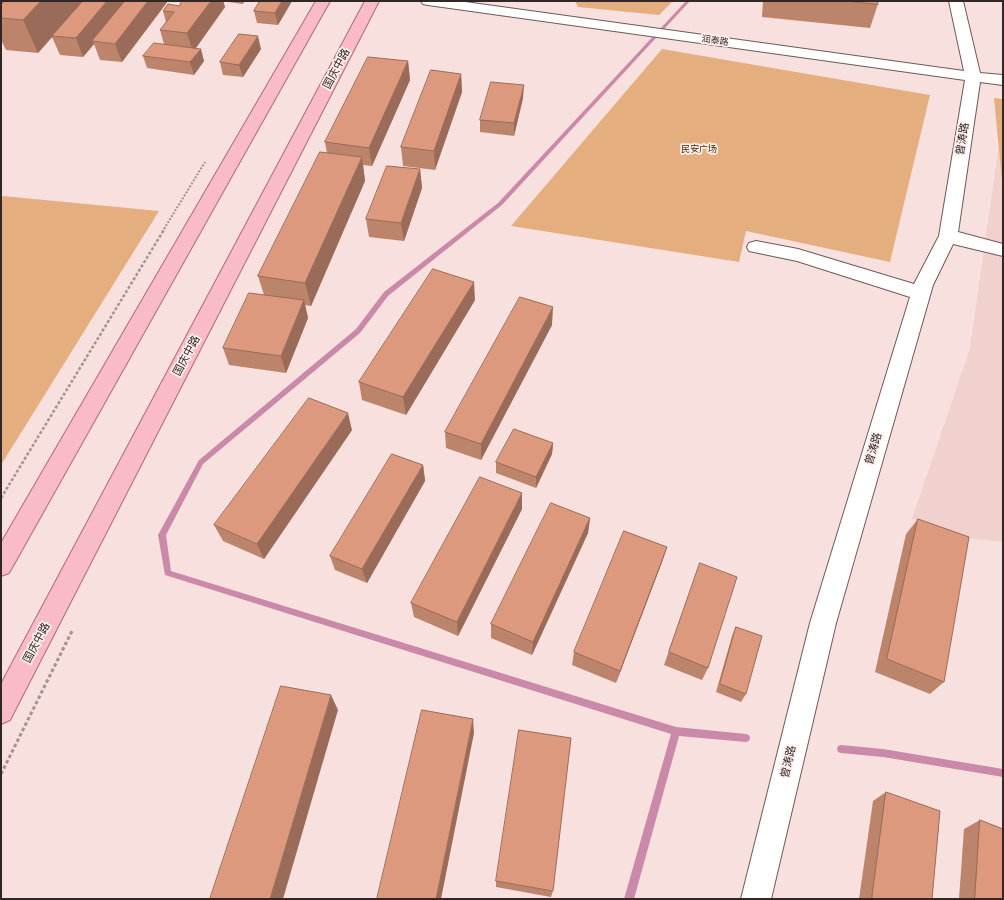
<!DOCTYPE html>
<html>
<head>
<meta charset="utf-8">
<style>
  body { margin:0 }
  #map { position:relative; width:1004px; height:900px; overflow:hidden; background:#f8e0de; font-family:"Varela Round",sans-serif }
  canvas { display:block }
  .frame { position:absolute; inset:0; border:2px solid #302726; pointer-events:none }
</style>
</head>
<body>
<div id="map">
<canvas width="1004" height="900"></canvas>
<div class="frame"></div>
</div>
<script>
const ctx = document.querySelector('canvas').getContext('2d');
ctx.lineJoin = 'round';
function fill(path, color) { ctx.fillStyle = color; ctx.fill(path, 'evenodd'); }
function strokePath(path, color, width, dash) { ctx.strokeStyle = color; ctx.lineWidth = width; ctx.lineCap = dash ? 'butt' : 'round'; ctx.setLineDash(dash || []); ctx.stroke(path); }
function label(font, color, halo, rows, align = 'center') {
  ctx.font = font + ' "Varela Round","Noto Sans SC",sans-serif'; ctx.lineWidth = 3.5; ctx.setLineDash([]); ctx.textBaseline = 'middle'; ctx.strokeStyle = halo; ctx.fillStyle = color; for (const [text, x, y, turn = 0] of rows) {
    ctx.save(); ctx.translate(x, y); ctx.rotate((+turn || 0) * Math.PI / 180); ctx.textAlign = isNaN(turn) ? turn : align; if (halo) ctx.strokeText(text, 0, 0); ctx.fillText(text, 0, 0); ctx.restore();
  }
}
const built = new Path2D(`
  M 1003,117 L 1003,542 L 958,537 L 912,519 L 970,348 Z`);
const green = new Path2D(`
  M 575,1 L 673,1 L 659,15 L 578,7 Z
  M 662,49 L 930,95 L 890,262 L 746,231 L 739,262 L 511,226 Z
  M 994,98 L 1003,99 L 1003,191 Z
  M 3,196 L 159,211 L 1,465 L 1,198 Z`);
const stream = new Path2D(`
  M 686,1 L 690,1 L 502,205 L 388,296 L 360,333 L 203,464 L 166,535 L 171,571 L 676,727 L 746,734 L 749,735 L 750,738 L 749,741 L 746,742 L 679,736 L 634,899 L 624,899 L 671,734 L 165,575 L 158,535 L 199,460 L 356,329 L 384,292 L 498,203 Z
  M 841,745 L 883,749 L 1003,769 L 1003,777 L 883,757 L 841,753 L 838,752 L 837,749 L 838,746 Z`);
const pathFar2 = new Path2D(`
  M 164,229 L 205,162`);
const pathFar1 = new Path2D(`
  M 1,498 L 165,228`);
const path = new Path2D(`
  M 1,774 L 72,631`);
const minor = new Path2D(`
  M 421,1 L 458,1 L 964,71 L 949,1 L 963,1 L 980,73 L 1003,75 L 1003,85 L 980,82 L 958,232 L 1003,244 L 1003,256 L 953,244 L 933,285 L 836,623 L 771,899 L 741,899 L 810,623 L 910,297 L 797,261 L 749,251 L 747,247 L 749,243 L 756,241 L 798,249 L 914,284 L 939,236 L 965,80 L 428,5 L 423,4 Z`);
const major = new Path2D(`
  M 316,1 L 330,1 L 9,573 L 1,576 L 1,543 Z
  M 365,1 L 379,1 L 10,720 L 1,724 L 1,684 Z`);
const wall = new Path2D(`
  M 168,1 L 122,62 L 100,60 L 94,44 L 83,57 L 60,55 L 52,37 L 38,53 L 6,50 L 1,40 L 1,5 Z
  M 182,1 L 245,1 L 242,4 L 223,1 L 225,7 L 196,48 L 204,61 L 194,75 L 147,68 L 143,56 L 164,44 L 160,30 L 166,22 L 163,11 L 179,6 Z
  M 260,1 L 292,1 L 278,25 L 257,23 L 254,11 Z
  M 763,1 L 878,1 L 878,4 L 870,28 L 762,17 Z
  M 261,49 L 243,77 L 223,75 L 220,62 Z
  M 408,61 L 410,80 L 372,166 L 363,165 L 365,181 L 311,306 L 305,305 L 308,318 L 286,373 L 229,365 L 223,348 L 264,295 L 258,276 L 327,153 L 325,142 Z
  M 461,74 L 462,92 L 435,170 L 403,166 L 401,147 Z
  M 523,98 L 514,136 L 480,132 L 480,120 Z
  M 420,169 L 422,188 L 404,241 L 369,237 L 366,219 Z
  M 475,300 L 406,415 L 362,400 L 359,382 Z
  M 552,325 L 481,460 L 446,448 L 445,432 Z
  M 352,430 L 264,559 L 223,541 L 214,525 Z
  M 553,443 L 552,454 L 536,488 L 496,473 L 496,462 Z
  M 423,465 L 425,481 L 367,583 L 335,570 L 330,556 Z
  M 522,493 L 522,509 L 458,636 L 414,617 L 411,603 Z
  M 590,518 L 588,533 L 532,655 L 491,638 L 491,624 Z
  M 918,519 L 944,682 L 930,694 L 875,672 L 906,534 Z
  M 667,547 L 662,562 L 616,683 L 572,665 L 574,652 Z
  M 700,563 L 708,668 L 702,680 L 664,665 Z
  M 736,627 L 746,694 L 741,702 L 716,692 L 732,636 Z
  M 886,792 L 932,899 L 859,899 L 873,801 Z
  M 980,820 L 1003,899 L 959,899 L 964,829 Z
  M 496,881 L 553,891 L 551,897 L 496,887 Z`);
const shadedWall = new Path2D(`
  M 1,1 L 5,1 L 1,5 Z
  M 41,1 L 84,1 L 38,53 L 23,20 Z
  M 107,1 L 125,1 L 92,41 L 94,44 L 83,57 L 76,38 Z
  M 148,1 L 168,1 L 122,62 L 115,44 Z
  M 211,1 L 223,1 L 225,7 L 193,52 L 187,33 Z
  M 242,1 L 245,1 L 242,4 Z
  M 282,1 L 292,1 L 278,25 L 275,13 Z
  M 258,36 L 261,49 L 243,77 L 239,65 Z
  M 201,49 L 204,61 L 194,75 L 190,62 Z
  M 408,61 L 410,80 L 372,166 L 369,148 Z
  M 461,74 L 462,92 L 435,170 L 434,151 Z
  M 524,85 L 523,98 L 514,136 L 514,123 Z
  M 362,157 L 365,181 L 311,306 L 305,283 Z
  M 420,169 L 422,188 L 404,241 L 401,223 Z
  M 474,282 L 475,300 L 406,415 L 403,397 Z
  M 304,300 L 308,318 L 286,373 L 281,356 Z
  M 553,307 L 552,325 L 481,460 L 481,444 Z
  M 348,413 L 352,430 L 264,559 L 257,544 Z
  M 553,443 L 552,454 L 536,488 L 536,477 Z
  M 423,465 L 425,481 L 367,583 L 362,569 Z
  M 522,493 L 522,509 L 458,636 L 457,622 Z
  M 590,518 L 588,533 L 532,655 L 533,642 Z
  M 667,547 L 662,562 L 616,683 L 620,671 Z
  M 331,695 L 338,710 L 283,899 L 270,899 Z
  M 473,719 L 474,733 L 441,899 L 436,899 Z`);
const building = new Path2D(`
  M 5,1 L 41,1 L 23,20 L 1,18 L 1,5 Z
  M 83,1 L 107,1 L 76,38 L 52,36 Z
  M 125,1 L 148,1 L 115,44 L 92,41 Z
  M 182,1 L 211,1 L 187,33 L 160,30 L 174,12 L 163,11 L 168,4 L 179,6 Z
  M 260,1 L 282,1 L 275,13 L 254,11 Z
  M 845,1 L 878,1 L 878,4 Z
  M 239,34 L 258,36 L 239,65 L 220,62 Z
  M 154,43 L 201,49 L 190,62 L 143,56 Z
  M 368,57 L 408,61 L 369,148 L 325,142 Z
  M 431,70 L 461,74 L 434,151 L 401,147 Z
  M 491,82 L 524,85 L 514,123 L 480,120 Z
  M 320,152 L 362,157 L 305,283 L 258,276 Z
  M 387,166 L 420,169 L 401,223 L 366,219 Z
  M 433,269 L 474,282 L 403,397 L 359,382 Z
  M 249,293 L 304,300 L 281,356 L 223,348 Z
  M 520,297 L 553,307 L 481,444 L 445,432 Z
  M 309,398 L 348,413 L 257,544 L 214,525 Z
  M 514,429 L 553,443 L 536,477 L 496,462 Z
  M 392,454 L 423,465 L 362,569 L 330,556 Z
  M 480,477 L 522,493 L 457,622 L 411,603 Z
  M 551,503 L 590,518 L 533,642 L 491,624 Z
  M 918,519 L 969,537 L 944,682 L 887,659 Z
  M 624,531 L 667,547 L 620,671 L 574,652 Z
  M 700,563 L 737,577 L 708,668 L 669,652 Z
  M 736,627 L 762,636 L 746,694 L 720,684 Z
  M 281,686 L 331,695 L 270,899 L 210,899 Z
  M 422,710 L 473,719 L 436,899 L 377,899 Z
  M 519,730 L 571,738 L 553,891 L 496,881 Z
  M 886,792 L 940,811 L 932,899 L 872,899 Z
  M 980,820 L 1003,829 L 1003,899 L 975,899 Z`);
const farStreetnames = [
  ["润泰路",715,41,8]
];
const farParknames = [
  ["民安广场",699,150]
];
const streetNames = [
  ["国庆中路",337,69,-62],
  ["曾涛路",963,139,-81],
  ["国庆中路",187,356,-62],
  ["曾涛路",874,449,-73],
  ["国庆中路",37,643,-62],
  ["曾涛路",789,762,-77]
];
fill(built, '#f0d1cd');
fill(green, '#e5ae7f');
fill(stream, '#cb89a9');
strokePath(minor, '#6e5a58', 2);
strokePath(major, '#b16978', 2);
strokePath(pathFar2, '#a59392', 2, [2, 1.5]);
strokePath(pathFar1, '#a59392', 2.5, [3, 2]);
strokePath(path, '#a59392', 3, [3.5, 2.5]);
fill(minor, '#fff');
fill(major, '#fabbc8');
fill(wall, '#bd846c');
fill(shadedWall, '#9a6b58');
fill(building, '#dc997d');
strokePath(building, '#9a6b58', 1);
label('9px', '#302726', '#fff0ee', farStreetnames);
label('9px', '#4c2901', '#fff0ee', farParknames);
label('11px', '#302726', '#fff0ee', streetNames);
</script>
</body>
</html>
